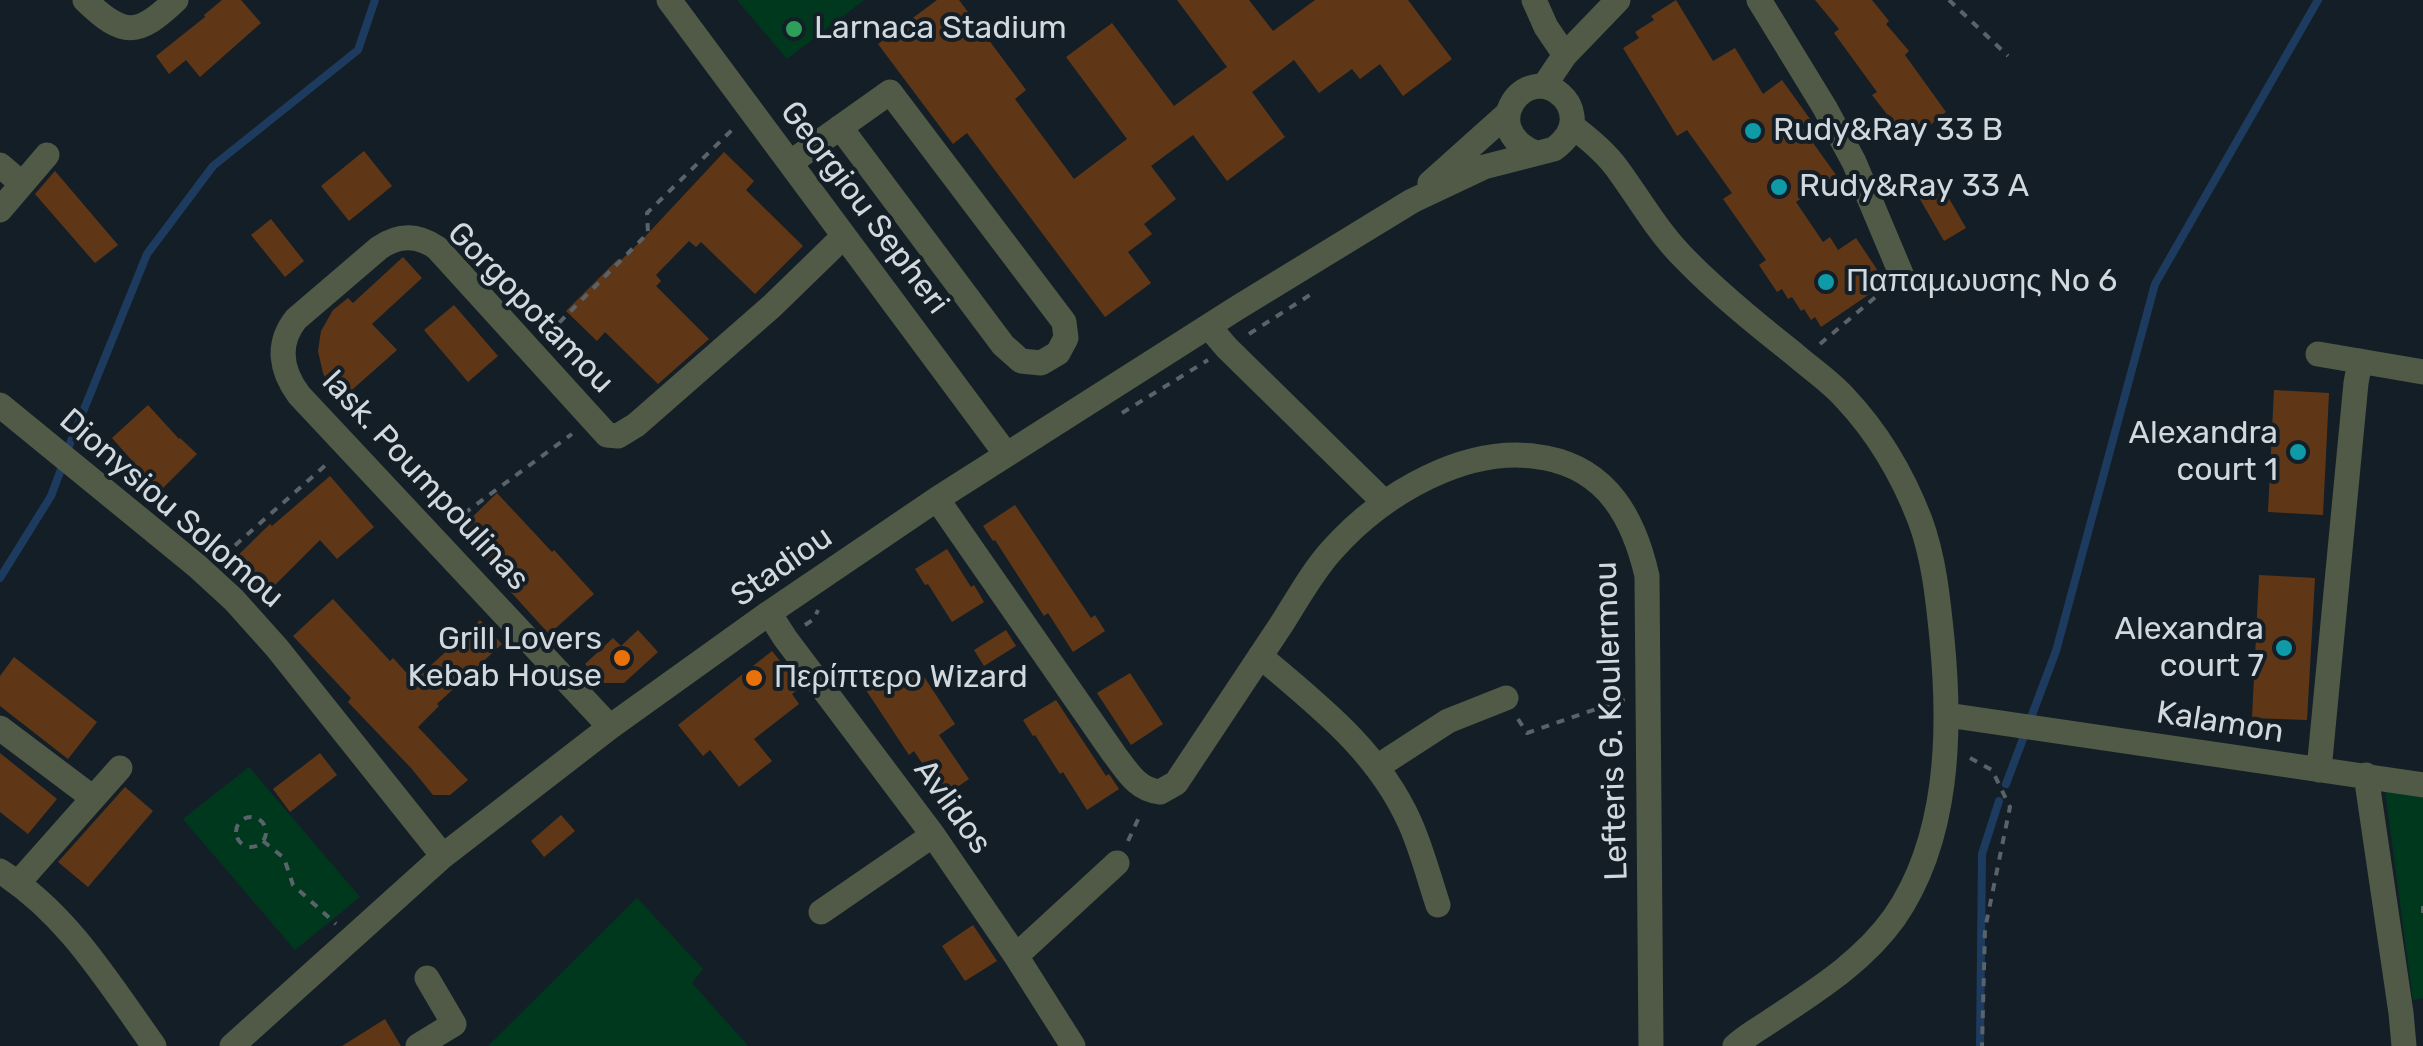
<!DOCTYPE html>
<html>
<head>
<meta charset="utf-8">
<style>
  body { margin:0 }
  canvas { display:block; background:#141e26 }
</style>
</head>
<body>
<canvas width="2423" height="1046"></canvas>
<script>
const ctx = document.querySelector('canvas').getContext('2d');
ctx.lineJoin = 'round';
function fill(path, color) { ctx.fillStyle = color; ctx.fill(path, 'evenodd'); }
function strokePath(path, color, width, dash) { ctx.strokeStyle = color; ctx.lineWidth = width; ctx.lineCap = dash ? 'butt' : 'round'; ctx.setLineDash(dash || []); ctx.stroke(path); }
function label(font, color, halo, rows, align = 'center') {
  ctx.font = font + ' Rubik,sans-serif'; ctx.lineWidth = 8; ctx.setLineDash([]); ctx.textBaseline = 'middle'; ctx.strokeStyle = halo; ctx.fillStyle = color; for (const [text, x, y, turn = 0] of rows) {
    ctx.save(); ctx.translate(x, y); ctx.rotate((+turn || 0) * Math.PI / 180); ctx.textAlign = isNaN(turn) ? turn : align; if (halo) ctx.strokeText(text, 0, 0); ctx.fillText(text, 0, 0); ctx.restore();
  }
}
const green = new Path2D(`
  M 737,0 L 864,0 L 787,59 Z
  M 249,767 L 360,897 L 295,950 L 183,819 Z
  M 2385,790 L 2423,794 L 2423,998 L 2413,1000 Z
  M 637,898 L 703,969 L 692,983 L 748,1046 L 488,1046 Z`);
const stream = new Path2D(`
  M 67,451 L 147,254 L 213,166 L 358,50 L 375,0
  M 0,578 L 51,496 L 63,464
  M 2006,784 L 2056,651 L 2155,284 L 2318,0
  M 1980,1046 L 1982,854 L 1999,801`);
const building = new Path2D(`
  M 222,0 L 241,0 L 261,23 L 200,77 L 186,60 L 169,74 L 156,56 L 205,17 L 204,15 Z
  M 937,0 L 959,0 L 1026,90 L 1015,99 L 1074,179 L 1127,139 L 1066,57 L 1112,23 L 1174,106 L 1227,67 L 1177,0 L 1249,0 L 1273,31 L 1315,0 L 1408,0 L 1452,59 L 1403,96 L 1380,64 L 1360,79 L 1352,69 L 1319,93 L 1294,60 L 1252,92 L 1285,137 L 1227,181 L 1193,135 L 1151,166 L 1176,199 L 1144,224 L 1152,234 L 1128,252 L 1151,283 L 1105,317 L 967,133 L 953,144 L 878,44 Z
  M 1676,0 L 1713,61 L 1735,48 L 1763,94 L 1782,80 L 1810,119 L 1801,126 L 1836,175 L 1796,202 L 1823,242 L 1830,237 L 1838,250 L 1856,238 L 1882,277 L 1880,287 L 1821,327 L 1815,317 L 1811,320 L 1804,309 L 1801,311 L 1792,297 L 1788,299 L 1782,289 L 1777,292 L 1759,265 L 1766,260 L 1723,199 L 1732,193 L 1687,130 L 1677,136 L 1623,48 L 1639,38 L 1635,32 L 1654,20 L 1651,16 Z
  M 1815,0 L 1872,0 L 1889,21 L 1886,24 L 1909,51 L 1905,55 L 1946,112 L 1907,144 L 1891,123 L 1893,122 L 1872,95 L 1877,92 L 1834,33 L 1839,29 Z
  M 364,151 L 392,186 L 349,221 L 321,186 Z
  M 724,152 L 754,181 L 746,190 L 803,246 L 755,294 L 701,242 L 696,247 L 689,241 L 656,275 L 661,281 L 656,286 L 709,339 L 658,384 L 605,332 L 597,341 L 566,311 L 618,259 L 620,261 L 641,241 Z
  M 55,171 L 118,245 L 95,263 L 35,194 Z
  M 1939,181 L 1966,228 L 1944,241 L 1917,194 Z
  M 271,219 L 304,261 L 285,277 L 251,235 Z
  M 403,257 L 422,278 L 372,324 L 397,350 L 345,396 L 332,391 L 323,373 L 318,351 L 321,331 L 333,310 L 348,298 L 353,303 Z
  M 454,305 L 498,356 L 468,382 L 424,330 Z
  M 2274,390 L 2329,393 L 2323,515 L 2268,512 Z
  M 148,405 L 179,439 L 180,438 L 197,454 L 156,495 L 139,478 L 144,474 L 112,438 Z
  M 330,476 L 374,527 L 337,559 L 320,540 L 272,588 L 263,579 L 251,592 L 226,567 L 270,524 L 272,526 Z
  M 497,493 L 552,552 L 554,550 L 594,594 L 549,634 L 509,590 L 512,587 L 459,530 Z
  M 1015,505 L 1091,618 L 1095,615 L 1105,631 L 1073,652 L 1048,613 L 1044,616 L 995,540 L 993,541 L 983,526 Z
  M 947,549 L 971,587 L 974,585 L 984,602 L 952,622 L 928,584 L 925,585 L 915,569 Z
  M 2259,575 L 2315,578 L 2307,720 L 2252,718 Z
  M 333,599 L 390,661 L 393,658 L 414,681 L 480,620 L 502,644 L 437,704 L 439,706 L 418,727 L 468,780 L 450,795 L 433,795 L 411,768 L 348,702 L 351,698 L 293,636 Z
  M 638,630 L 658,652 L 624,683 L 603,683 L 585,664 L 613,638 L 621,646 Z
  M 1006,630 L 1016,646 L 984,666 L 974,650 Z
  M 772,651 L 801,687 L 792,694 L 799,704 L 754,739 L 772,761 L 739,787 L 710,750 L 703,756 L 678,725 Z
  M 14,657 L 97,722 L 68,759 L 0,706 L 0,676 Z
  M 921,672 L 955,724 L 939,735 L 969,779 L 944,796 L 914,751 L 909,755 L 864,687 L 883,674 L 894,690 Z
  M 1130,673 L 1163,724 L 1131,745 L 1097,693 Z
  M 1056,700 L 1106,776 L 1109,774 L 1119,789 L 1087,810 L 1063,772 L 1060,774 L 1035,735 L 1033,736 L 1023,720 Z
  M 0,753 L 57,799 L 28,834 L 0,812 Z
  M 320,753 L 337,775 L 290,812 L 273,789 Z
  M 125,787 L 153,811 L 88,887 L 58,862 Z
  M 561,815 L 575,831 L 544,857 L 531,841 Z
  M 973,925 L 997,961 L 965,981 L 942,946 Z
  M 385,1019 L 401,1046 L 342,1046 Z`);
const path = new Path2D(`
  M 1949,0 L 2008,56
  M 548,334 L 648,233 L 647,213 L 735,127
  M 1249,334 L 1313,293
  M 1820,344 L 1885,289
  M 1122,413 L 1208,360
  M 451,523 L 572,434
  M 223,556 L 328,463
  M 805,625 L 814,619 L 818,610
  M 1518,719 L 1527,733 L 1625,699
  M 1970,758 L 1992,770 L 2010,807 L 1985,929 L 1982,1046
  M236 832a15 15 0 1 1 30 0a15 15 0 1 1-30 0Z
  M 263,841 L 284,858 L 293,885 L 336,924
  M 1128,841 L 1141,813
  M 2423,906 L 2423,913`);
const minor = new Path2D(`
  M 85,0 C 124,38 138,36 176,0
  M 669,0 L 1006,454
  M 1534,0 L 1546,27 L 1565,55
  M 1759,0 L 1825,108 L 1854,162 L 1902,276
  M 1544,86 L 1565,55 L 1618,0
  M 1572,126 C 1588,138 1604,151 1616,167 C 1639,198 1657,231 1684,258 C 1718,293 1755,323 1793,353 C 1810,368 1830,381 1845,398 C 1877,432 1903,476 1920,520 C 1934,558 1938,599 1942,639 C 1951,731 1949,839 1894,918 C 1861,964 1812,993 1766,1024 C 1755,1031 1745,1037 1735,1046
  M 790,163 L 890,92 L 1064,322 L 1066,338 L 1058,353 L 1041,363 L 1021,361 L 1003,345 L 840,127
  M 0,165 L 22,184
  M 1430,183 L 1507,114
  M 0,210 L 47,155
  M 1209,327 L 1227,348 L 1384,502
  M 2318,354 L 2423,372
  M 0,405 L 197,566 L 234,600 L 277,648 L 443,856
  M 937,499 L 1114,754 C 1127,771 1137,790 1160,792 L 1176,783 C 1211,730 1246,678 1281,625 C 1297,600 1312,572 1332,550 C 1382,494 1468,442 1546,458 C 1608,470 1634,519 1647,576 L 1651,1046
  M 769,613 L 785,638 L 933,835 L 1016,956 L 1073,1046
  M 1260,656 C 1319,706 1378,751 1410,823 C 1422,850 1429,878 1438,905
  M 1947,715 L 2423,785
  M 610,727 L 299,395 C 281,371 276,344 296,319 L 379,248 C 398,235 417,234 437,248 L 607,435 L 618,436 L 636,425 L 772,306 L 844,236
  M 0,728 L 93,798
  M 1377,767 L 1448,721 L 1506,698
  M 2319,770 L 2356,383 L 2360,361
  M 2366,775 L 2401,1013 L 2404,1046
  M 0,871 C 68,914 108,982 154,1046
  M 18,883 L 120,768
  M 821,912 L 933,835
  M 1016,956 L 1117,863
  M 232,1046 L 443,856 L 610,727 L 769,613 L 937,499 L 1237,308 L 1412,201 L 1484,167 L 1554,149 C 1565,141 1574,131 1572,116 C 1571,108 1567,100 1561,95 C 1526,63 1476,127 1535,153
  M 418,1046 L 454,1024 L 427,978`);
const markers = [
  [794,29,10,"#2e9e5b"],
  [1753,131,10,"#0f9aa8"],
  [1779,187,10,"#0f9aa8"],
  [1826,282,10,"#0f9aa8"],
  [2298,452,10,"#0f9aa8"],
  [2284,648,10,"#0f9aa8"],
  [622,658,10,"#e8710a"],
  [754,678,10,"#e8710a"]
];
const poiNames = [
  ["Larnaca Stadium",814,29],
  ["Rudy&Ray 33 B",1773,131],
  ["Rudy&Ray 33 A",1799,187],
  ["Παπαμωυσης No 6",1846,282],
  ["Alexandra",2278,434,"right"],
  ["court 1",2278,471,"right"],
  ["Alexandra",2264,630,"right"],
  ["court 7",2264,667,"right"],
  ["Grill Lovers",602,640,"right"],
  ["Kebab House",602,677,"right"],
  ["Περίπτερο Wizard",774,678]
];
const streetNames = [
  ["Georgiou Sepheri",864,208,53],
  ["Gorgopotamou",530,308,46],
  ["lask. Poumpoulinas",425,481,47],
  ["Dionysiou Solomou",171,509,41],
  ["Stadiou",782,567,-35],
  ["Lefteris G. Koulermou",1612,721,-92],
  ["Kalamon",2220,723,9],
  ["Avlidos",952,807,54]
];
fill(green, '#00381e');
strokePath(stream, '#1c3b5f', 8);
fill(building, '#603716');
strokePath(path, '#5a636a', 4, [8, 8]);
strokePath(minor, '#505a46', 25);
for (const [x, y, r, color] of markers) { const dot = new Path2D(); dot.arc(x, y, r, 0, 2 * Math.PI); ctx.fillStyle = color; ctx.fill(dot); strokePath(dot, '#141e26', 4); }
label('32px', '#d2d9de', '#141e26', poiNames, 'left');
label('32px', '#d2d9de', '#141e26', streetNames);
</script>
</body>
</html>
